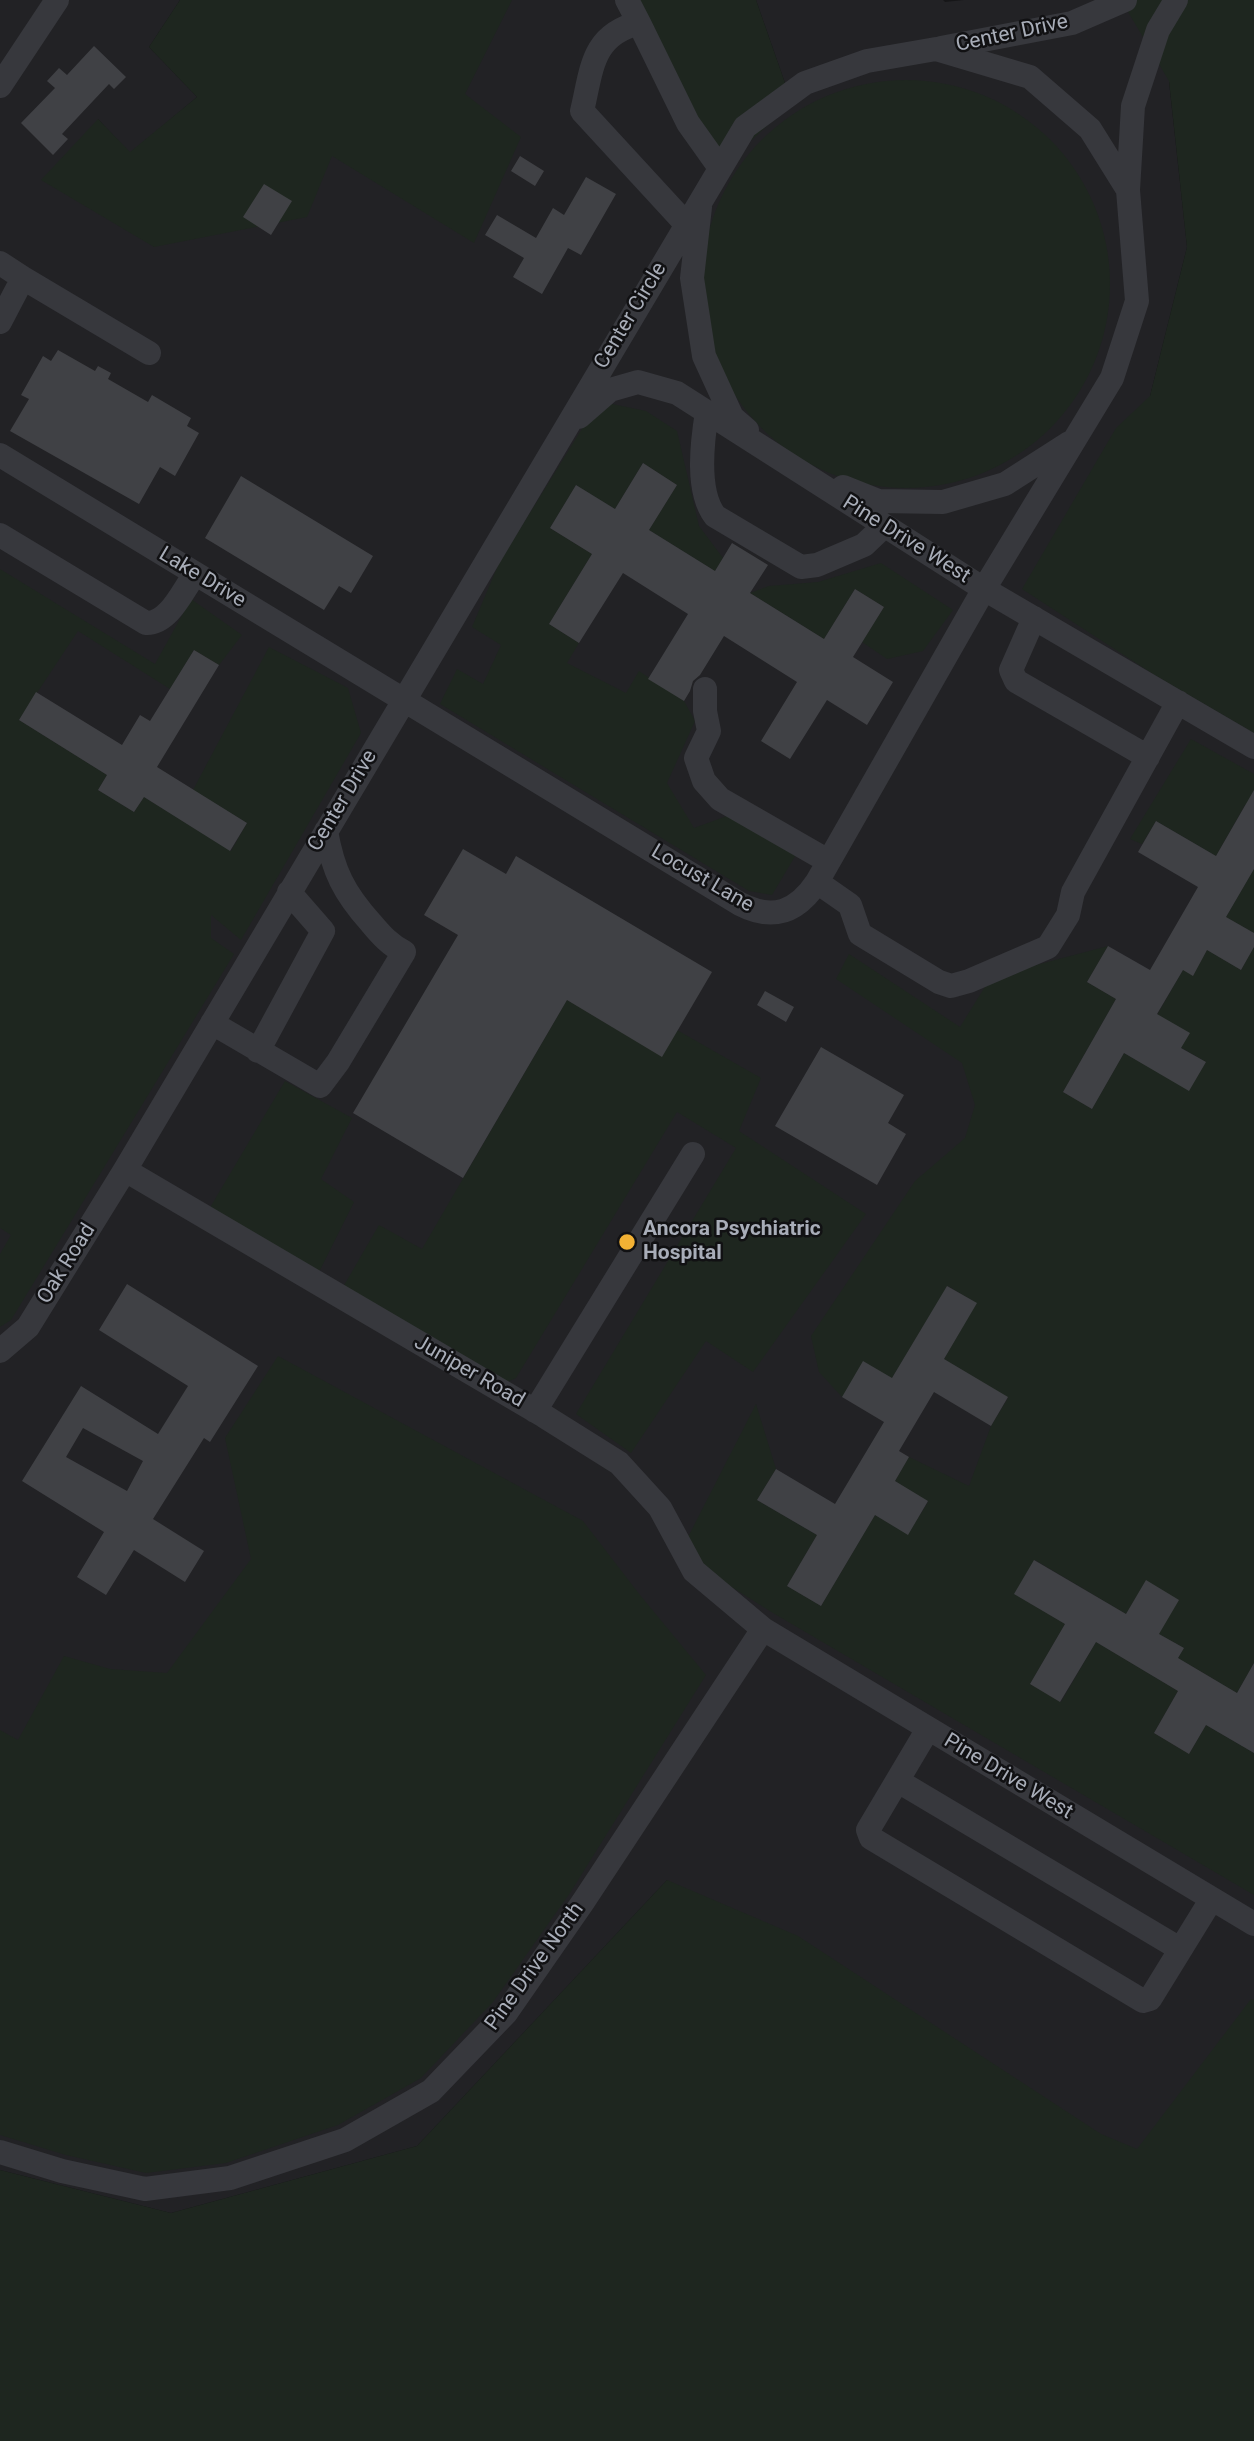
<!DOCTYPE html>
<html>
<head>
<meta charset="utf-8">
<style>
  body { margin:0 }
  canvas { display:block; background:#161618 }
</style>
</head>
<body>
<canvas width="1254" height="2441"></canvas>
<script>
const ctx = document.querySelector('canvas').getContext('2d');
ctx.lineJoin = 'round';
function fill(path, color) { ctx.fillStyle = color; ctx.fill(path, 'evenodd'); }
function strokePath(path, color, width, dash) { ctx.strokeStyle = color; ctx.lineWidth = width; ctx.lineCap = dash ? 'butt' : 'round'; ctx.setLineDash(dash || []); ctx.stroke(path); }
function label(font, color, halo, rows, align = 'center') {
  ctx.font = font + ' Roboto,sans-serif'; ctx.lineWidth = 5; ctx.setLineDash([]); ctx.textBaseline = 'middle'; ctx.strokeStyle = halo; ctx.fillStyle = color; for (const [text, x, y, turn = 0] of rows) {
    ctx.save(); ctx.translate(x, y); ctx.rotate((+turn || 0) * Math.PI / 180); ctx.textAlign = isNaN(turn) ? turn : align; if (halo) ctx.strokeText(text, 0, 0); ctx.fillText(text, 0, 0); ctx.restore();
  }
}
const built = new Path2D(`
  M 0,0 L 180,0 L 149,47 L 197,97 L 130,153 L 98,119 L 154,247 L 346,0 L 635,0 L 792,103 L 756,0 L 943,0 L 945,2 L 964,0 L 1254,0 L 1169,82 L 1187,247 L 1150,396 L 1254,605 L 1254,2441 L 667,1880 L 417,2146 L 171,2213 L 0,2170 Z`);
const green = new Path2D(`
  M 180,0 L 512,0 L 465,94 L 521,137 L 474,243 L 332,156 L 307,217 L 154,247 L 41,180 L 98,119 L 130,152 L 197,97 L 149,47 Z
  M 635,0 L 756,0 L 792,103 L 719,170 Z
  M 1121,0 L 1254,0 L 1254,733 L 1153,674 L 1022,589 L 1116,428 L 1150,396 L 1187,247 L 1169,81 Z
  M702 284a204 204 0 1 1 408 0a204 204 0 1 1-408 0Z
  M 612,404 L 646,411 L 677,431 L 699,526 L 723,558 L 715,571 L 649,530 L 677,485 L 643,463 L 615,509 L 576,485 L 550,528 L 592,554 L 549,624 L 579,643 L 567,663 L 626,693 L 639,671 L 684,701 L 695,721 L 667,783 L 694,828 L 727,816 L 797,853 L 772,895 L 749,891 L 440,704 L 457,669 L 483,684 L 501,645 L 472,627 L 499,563 L 588,419 Z
  M 881,563 L 953,610 L 923,651 L 887,659 L 862,642 L 884,607 L 855,589 L 824,639 L 750,593 L 769,586 L 818,582 Z
  M 0,569 L 155,664 L 191,599 L 242,635 L 219,665 L 194,650 L 170,689 L 78,631 L 19,720 L 107,775 L 98,790 L 134,812 L 144,797 L 231,851 L 247,823 L 193,790 L 269,647 L 348,688 L 361,733 L 241,940 L 211,915 L 211,938 L 234,954 L 11,1320 L 0,1327 L 0,1254 L 11,1235 L 0,1228 Z
  M 1191,739 L 1254,774 L 1254,810 L 1245,805 L 1216,856 L 1156,821 L 1142,844 L 1130,839 Z
  M 1254,869 L 1254,933 L 1226,917 Z
  M 1108,946 L 1087,982 L 1116,999 L 1063,1092 L 1092,1109 L 1124,1053 L 1189,1090 L 1206,1062 L 1149,1029 L 1183,970 L 1193,975 L 1207,950 L 1241,970 L 1254,947 L 1254,1663 L 1237,1693 L 1178,1658 L 1184,1648 L 1159,1634 L 1146,1581 L 1126,1614 L 1035,1560 L 1015,1594 L 1065,1624 L 1030,1684 L 1061,1702 L 1096,1642 L 1178,1691 L 1154,1733 L 1189,1754 L 1206,1725 L 1254,1753 L 1254,1895 L 773,1613 L 703,1569 L 686,1541 L 756,1404 L 776,1469 L 757,1500 L 817,1535 L 787,1586 L 821,1606 L 875,1515 L 908,1534 L 928,1502 L 895,1481 L 909,1457 L 969,1486 L 991,1426 L 1008,1398 L 944,1359 L 976,1303 L 948,1286 L 892,1378 L 842,1397 L 819,1372 L 811,1336 L 915,1181 L 965,1138 L 975,1105 L 962,1063 L 836,979 L 849,954 L 960,1027 L 991,977 Z
  M 567,1000 L 662,1056 L 677,1030 L 761,1078 L 739,1131 L 866,1214 L 753,1372 L 706,1341 L 631,1453 L 576,1414 L 736,1148 L 677,1112 L 516,1378 L 503,1384 L 339,1294 L 379,1225 L 422,1249 Z
  M 285,1081 L 352,1118 L 321,1179 L 354,1202 L 317,1276 L 208,1211 Z
  M 278,1356 L 583,1521 L 640,1595 L 706,1675 L 570,1893 L 493,2002 L 421,2078 L 338,2125 L 226,2163 L 146,2173 L 66,2155 L 0,2135 L 0,1730 L 18,1740 L 64,1656 L 110,1669 L 167,1673 L 251,1559 L 225,1438 Z
  M 667,1880 L 798,1936 L 1101,2134 L 1137,2149 L 1251,1999 L 1254,2000 L 1254,2441 L 0,2441 L 0,2170 L 171,2213 L 417,2146 Z`);
const building = new Path2D(`
  M 94,46 L 126,77 L 114,89 L 109,84 L 62,134 L 68,139 L 53,155 L 21,123 L 55,88 L 47,81 L 59,68 L 67,75 Z
  M 520,156 L 544,171 L 535,186 L 511,171 Z
  M 586,177 L 616,194 L 581,255 L 568,248 L 542,294 L 513,277 L 524,258 L 485,235 L 497,215 L 536,238 L 553,208 L 564,215 Z
  M 264,184 L 292,201 L 271,235 L 243,217 Z
  M 58,350 L 95,371 L 98,366 L 111,373 L 108,379 L 148,402 L 152,395 L 191,418 L 187,426 L 199,433 L 175,476 L 160,467 L 139,504 L 10,431 L 29,399 L 21,395 L 43,356 L 51,361 Z
  M 643,463 L 677,485 L 649,530 L 715,571 L 732,543 L 768,565 L 750,593 L 824,639 L 855,589 L 884,607 L 853,657 L 893,682 L 867,725 L 827,700 L 790,759 L 761,741 L 797,682 L 724,636 L 700,675 L 693,681 L 690,691 L 684,701 L 648,679 L 688,614 L 623,573 L 579,643 L 549,624 L 592,554 L 550,528 L 576,485 L 615,509 Z
  M 241,476 L 373,556 L 351,593 L 339,586 L 324,610 L 205,538 Z
  M 194,650 L 219,665 L 157,767 L 247,823 L 230,851 L 144,797 L 134,812 L 98,790 L 107,775 L 19,720 L 36,692 L 122,745 L 140,715 L 150,721 Z
  M 1254,790 L 1254,869 L 1226,917 L 1254,933 L 1254,947 L 1241,970 L 1207,950 L 1193,976 L 1183,970 L 1157,1014 L 1190,1033 L 1181,1048 L 1206,1062 L 1189,1091 L 1124,1053 L 1092,1109 L 1063,1092 L 1116,999 L 1087,982 L 1108,946 L 1150,970 L 1198,887 L 1138,852 L 1156,821 L 1216,856 Z
  M 463,849 L 506,874 L 516,856 L 712,972 L 662,1057 L 567,1000 L 463,1178 L 353,1113 L 458,935 L 424,915 Z
  M 765,991 L 794,1007 L 786,1022 L 757,1005 Z
  M 821,1047 L 904,1095 L 888,1123 L 906,1134 L 877,1185 L 775,1126 Z
  M 127,1284 L 258,1366 L 210,1442 L 204,1438 L 153,1519 L 204,1551 L 185,1582 L 134,1550 L 106,1595 L 77,1577 L 104,1532 L 22,1481 L 81,1386 L 158,1434 L 188,1386 L 99,1330 ZM 83,1428 L 143,1461 L 127,1491 L 66,1457 Z
  M 947,1286 L 977,1303 L 944,1359 L 1008,1397 L 991,1426 L 934,1392 L 899,1451 L 909,1457 L 895,1481 L 928,1501 L 908,1535 L 875,1515 L 821,1606 L 787,1586 L 817,1535 L 757,1500 L 776,1469 L 835,1504 L 884,1422 L 842,1397 L 863,1361 L 892,1378 Z
  M 1034,1560 L 1126,1614 L 1146,1580 L 1179,1600 L 1159,1634 L 1184,1648 L 1178,1658 L 1237,1693 L 1254,1663 L 1254,1753 L 1206,1725 L 1189,1754 L 1154,1733 L 1178,1691 L 1096,1642 L 1060,1702 L 1030,1684 L 1065,1624 L 1014,1594 Z`);
const minor = new Path2D(`
  M 627,0 L 639,23
  M 941,48 L 1072,23 L 1125,0
  M 0,86 L 57,0
  M 1128,190 L 1133,106 L 1158,30 L 1176,0
  M 700,207 L 692,278 L 704,356 L 732,417 L 747,430
  M 697,229 L 686,224 L 582,111 C 592,70 591,35 639,23 L 688,123 L 720,168
  M 0,263 L 23,278 L 0,322
  M 23,278 L 149,353
  M 707,412 C 702,443 696,491 715,516 L 801,567 L 817,565 L 864,545 L 884,526
  M 579,417 L 610,390 L 638,382 L 677,393 L 984,589 L 1254,747
  M 0,455 L 740,904 C 773,921 797,912 817,882 L 984,589 L 1112,378 L 1137,301 L 1128,190 L 1090,129 L 1030,77 L 936,49 L 867,61 L 805,83 L 745,127 L 125,1170 L 28,1327 L 0,1351
  M 843,487 L 878,501 L 943,502 L 1005,484 L 1069,443
  M 0,535 L 146,623 C 169,624 183,590 195,574
  M 1034,618 L 1011,670 L 1016,681 L 1148,757
  M 705,689 L 705,711 L 709,731 L 696,758 L 704,781 L 720,799 L 828,861
  M 817,882 L 850,905 L 860,934 L 939,982 L 951,986 L 969,981 L 1048,947 L 1068,915 L 1073,892 L 1178,702
  M 212,1023 L 320,1086 L 338,1062 L 404,952 C 390,945 381,935 371,923 C 344,893 333,871 326,831
  M 258,1051 L 323,931 L 289,892
  M 125,1170 L 544,1416 L 619,1463 L 660,1508 L 694,1571 L 763,1629 L 1254,1924
  M 535,1411 L 693,1154
  M 928,1729 L 868,1830 L 871,1838 L 1143,2001 L 1150,1999 L 1211,1900
  M 898,1781 L 1180,1949
  M 0,2152 L 62,2171 L 145,2189 L 230,2178 L 345,2140 L 431,2091 L 506,2013 L 583,1902 L 763,1629`);
const markers = [
  [627,1242,9,"#f2b134"]
];
const streetNames = [
  ["Center Drive",1012,34,-12],
  ["Center Circle",631,316,-59],
  ["Pine Drive West",906,540,32],
  ["Lake Drive",202,578,31],
  ["Center Drive",343,801,-59],
  ["Locust Lane",702,879,30],
  ["Oak Road",67,1264,-58],
  ["Juniper Road",469,1372,30],
  ["Pine Drive West",1008,1777,31],
  ["Pine Drive North",535,1967,-54]
];
const poiNames = [
  ["Ancora Psychiatric",643,1230],
  ["Hospital",643,1254]
];
fill(built, '#222225');
fill(green, '#1e261f');
fill(building, '#404145');
strokePath(minor, '#37383d', 24);
for (const [x, y, r, color] of markers) { const dot = new Path2D(); dot.arc(x, y, r, 0, 2 * Math.PI); ctx.fillStyle = color; ctx.fill(dot); strokePath(dot, '#111113', 2.5); }
label('21px', '#a8adb8', '#111113', streetNames);
label('bold 21px', '#a8adb8', '#111113', poiNames, 'left');
</script>
</body>
</html>
